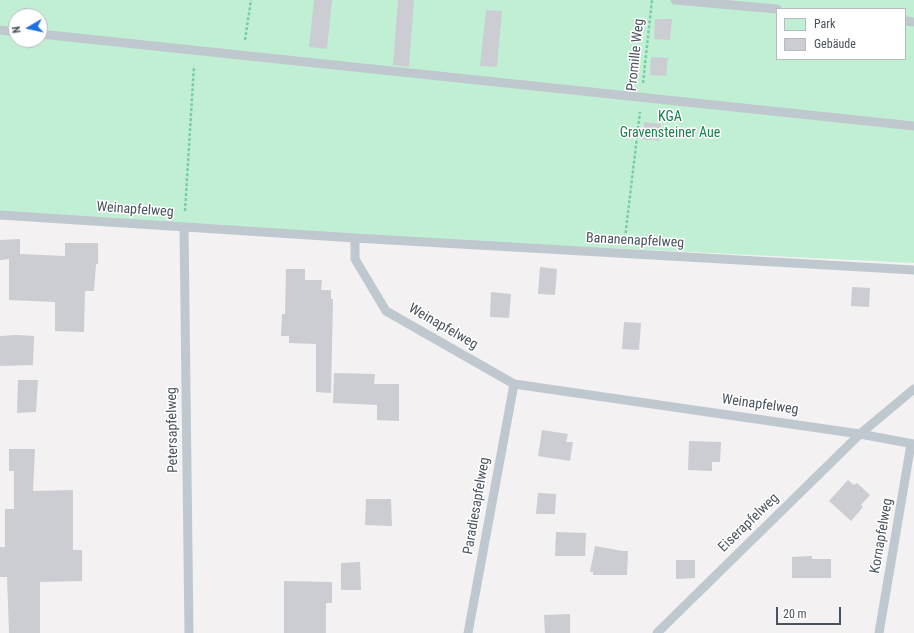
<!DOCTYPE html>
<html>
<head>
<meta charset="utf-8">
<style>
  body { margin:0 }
  #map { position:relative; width:914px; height:633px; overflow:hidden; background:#f3f1f1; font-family:"Roboto Condensed",sans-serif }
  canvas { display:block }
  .legend { position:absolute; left:776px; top:8px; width:130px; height:52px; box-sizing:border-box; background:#fff; border:1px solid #b6bbbf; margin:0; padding:5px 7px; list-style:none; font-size:12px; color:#49545e }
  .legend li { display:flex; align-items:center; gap:8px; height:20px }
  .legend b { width:20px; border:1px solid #b6bbbf }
  .north { position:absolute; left:8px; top:8px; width:40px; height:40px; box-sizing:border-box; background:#fff; border:1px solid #b6bbbf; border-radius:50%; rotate:261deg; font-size:11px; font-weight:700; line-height:16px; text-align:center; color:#49545e }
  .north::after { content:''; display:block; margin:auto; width:14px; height:18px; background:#1c70e2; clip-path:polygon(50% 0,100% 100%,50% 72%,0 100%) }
  .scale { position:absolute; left:776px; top:607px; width:65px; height:18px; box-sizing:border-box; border:2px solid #49545e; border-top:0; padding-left:5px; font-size:12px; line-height:14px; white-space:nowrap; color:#49545e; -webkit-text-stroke:3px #fff; paint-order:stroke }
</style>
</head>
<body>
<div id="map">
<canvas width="914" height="633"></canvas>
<ul class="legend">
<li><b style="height:11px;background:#c1efd3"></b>Park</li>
<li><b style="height:11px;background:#cbcdd3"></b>Gebäude</li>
</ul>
<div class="north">N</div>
<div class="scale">20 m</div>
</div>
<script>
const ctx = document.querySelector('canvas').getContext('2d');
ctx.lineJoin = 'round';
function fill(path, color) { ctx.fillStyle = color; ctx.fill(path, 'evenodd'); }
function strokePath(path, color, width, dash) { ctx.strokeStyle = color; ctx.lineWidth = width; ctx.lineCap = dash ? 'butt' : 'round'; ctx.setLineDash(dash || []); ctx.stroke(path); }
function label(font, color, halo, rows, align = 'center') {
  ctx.font = font + ' "Roboto Condensed",sans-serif'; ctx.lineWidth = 3; ctx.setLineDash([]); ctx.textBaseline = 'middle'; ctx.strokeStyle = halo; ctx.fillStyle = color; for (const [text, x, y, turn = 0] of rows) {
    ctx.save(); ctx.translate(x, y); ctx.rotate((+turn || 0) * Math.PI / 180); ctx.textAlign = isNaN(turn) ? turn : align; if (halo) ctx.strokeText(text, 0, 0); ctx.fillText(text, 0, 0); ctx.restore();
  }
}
const green = new Path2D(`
  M 0,0 L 914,0 L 914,263 L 0,218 ZM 777,9 L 905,9 L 905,59 L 777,59 ZM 16,16 L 40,16 L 40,40 L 16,40 Z`);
const building = new Path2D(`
  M 314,0 L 332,0 L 327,49 L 309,47 Z
  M 398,0 L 414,0 L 409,67 L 393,65 Z
  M 486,10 L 502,11 L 497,67 L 480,66 Z
  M 655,19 L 672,19 L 670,40 L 654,39 Z
  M 651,57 L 668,58 L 666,76 L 650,75 Z
  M 644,122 L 661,124 L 659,141 L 643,139 Z
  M 20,239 L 20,254 L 65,256 L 65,243 L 98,243 L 98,264 L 96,264 L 94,291 L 85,291 L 84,332 L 55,331 L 55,302 L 9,300 L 9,259 L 0,260 L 0,240 Z
  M 540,267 L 557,269 L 555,295 L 538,294 Z
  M 286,269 L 305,269 L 305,280 L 322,280 L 321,290 L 331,290 L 331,299 L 333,299 L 331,393 L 316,392 L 316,344 L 289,343 L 289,336 L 281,336 L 282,314 L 285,314 Z
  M 852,287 L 870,288 L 869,307 L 851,306 Z
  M 491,292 L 511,294 L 509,318 L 490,317 Z
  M 624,322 L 641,323 L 639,350 L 622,349 Z
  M 16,335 L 34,336 L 33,365 L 0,366 L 0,336 Z
  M 334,373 L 375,374 L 374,384 L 399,384 L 399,421 L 377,420 L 377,405 L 333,403 Z
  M 18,380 L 38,380 L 36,412 L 17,413 Z
  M 542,430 L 568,434 L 566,442 L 573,442 L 570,461 L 538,456 Z
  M 689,441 L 721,442 L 720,462 L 712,462 L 712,471 L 688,470 Z
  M 9,449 L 35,449 L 33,491 L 73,490 L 73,550 L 82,550 L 82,581 L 40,582 L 40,633 L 9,633 L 7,577 L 0,577 L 0,547 L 5,547 L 5,509 L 14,509 L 14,471 L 9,471 Z
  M 848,480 L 854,485 L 857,483 L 870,495 L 861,505 L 863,507 L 851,521 L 829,501 Z
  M 538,493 L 556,494 L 555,514 L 536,514 Z
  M 366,499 L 391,499 L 392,526 L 365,525 Z
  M 556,532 L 586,533 L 585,556 L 555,556 Z
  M 595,546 L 623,551 L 628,551 L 627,575 L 593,575 L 593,572 L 590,572 Z
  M 812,556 L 812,559 L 831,559 L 831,578 L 792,578 L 792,557 Z
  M 676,560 L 695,560 L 695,578 L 676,579 Z
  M 360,562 L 361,590 L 341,590 L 341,563 Z
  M 284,581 L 332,582 L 332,603 L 326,603 L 326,633 L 284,633 Z
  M 570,614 L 570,633 L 545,633 L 544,615 Z`);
const path = new Path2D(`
  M 245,40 L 251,0
  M 643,83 L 652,0
  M 185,211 L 194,66
  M 625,238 L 640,112`);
const service = new Path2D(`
  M 675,0 L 777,9
  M 905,21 L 914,22
  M 0,30 L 16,32
  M 40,34 L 914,126
  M 0,215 L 355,238 L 914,270
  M 184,227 L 189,633
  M 355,238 L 355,259 L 386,311 L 514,384 L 860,434 L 914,444
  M 468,633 L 514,384
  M 657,633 L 860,434 L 914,389
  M 879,633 L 911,444`);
const streetNames = [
  ["Promille Weg",636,55,-84],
  ["Weinapfelweg",135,210,4],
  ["Bananenapfelweg",635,241,3],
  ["Weinapfelweg",443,327,30],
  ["Weinapfelweg",760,405,8],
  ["Petersapfelweg",173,430,-91],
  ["Paradiesapfelweg",477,506,-80],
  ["Eiserapfelweg",749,523,-44],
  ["Kornapfelweg",882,536,-80]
];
const parkNames = [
  ["KGA",670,117],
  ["Gravensteiner Aue",670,133]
];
fill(green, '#c1efd3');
fill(building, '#cbcdd3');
strokePath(path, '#79cda4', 2.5, [3, 2]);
strokePath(service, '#bfc8cf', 9);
label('14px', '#49545e', '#fff', streetNames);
label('14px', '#19804e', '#fff', parkNames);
</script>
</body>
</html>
